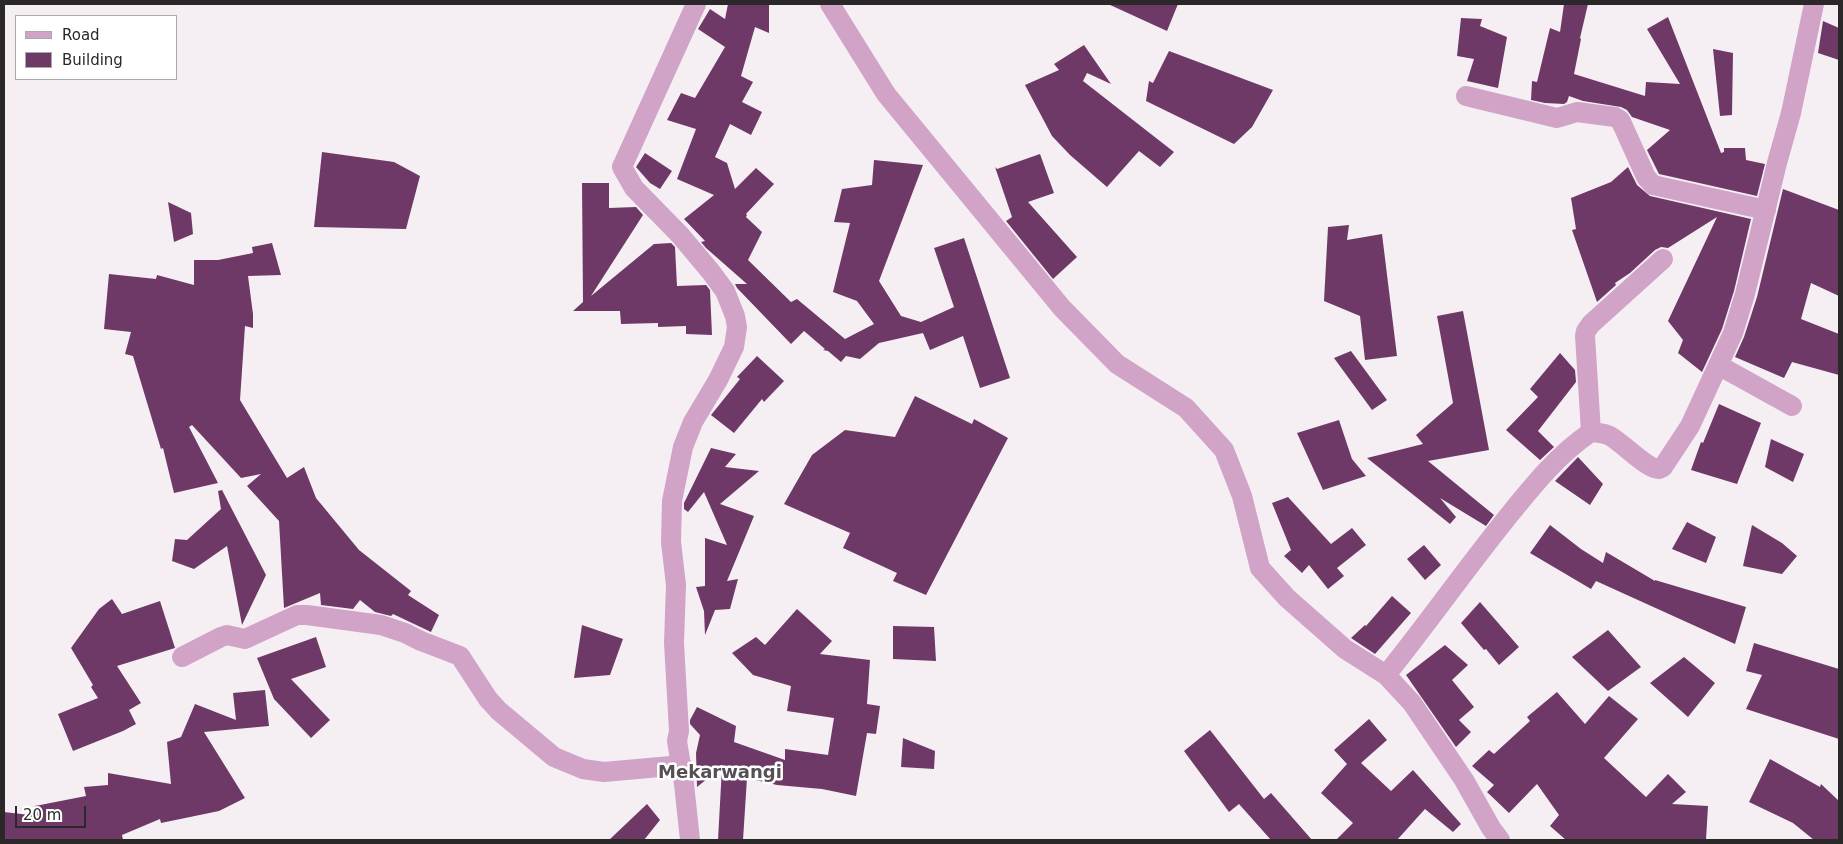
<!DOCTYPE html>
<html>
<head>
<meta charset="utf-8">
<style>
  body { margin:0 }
  #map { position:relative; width:1843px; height:844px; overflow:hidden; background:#f5eff4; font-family:"DejaVu Sans",sans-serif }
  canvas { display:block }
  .frame { position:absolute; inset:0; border:5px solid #2a2829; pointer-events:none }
  .legend { position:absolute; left:15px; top:15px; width:162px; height:65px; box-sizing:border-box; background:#fff; border:1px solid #aaa9a9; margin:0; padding:6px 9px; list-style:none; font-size:15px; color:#2a2829 }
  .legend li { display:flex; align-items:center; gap:10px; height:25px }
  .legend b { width:25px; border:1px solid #aaa9a9 }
  .scale { position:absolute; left:15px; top:806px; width:71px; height:22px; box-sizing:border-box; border:2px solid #2a2829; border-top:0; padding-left:6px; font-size:15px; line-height:18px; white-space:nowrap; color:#2a2829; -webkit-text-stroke:4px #fff; paint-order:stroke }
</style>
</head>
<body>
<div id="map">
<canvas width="1843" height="844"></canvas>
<div class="frame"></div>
<ul class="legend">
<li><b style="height:6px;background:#d0a3c7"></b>Road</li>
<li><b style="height:14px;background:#6f3967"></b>Building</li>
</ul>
<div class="scale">20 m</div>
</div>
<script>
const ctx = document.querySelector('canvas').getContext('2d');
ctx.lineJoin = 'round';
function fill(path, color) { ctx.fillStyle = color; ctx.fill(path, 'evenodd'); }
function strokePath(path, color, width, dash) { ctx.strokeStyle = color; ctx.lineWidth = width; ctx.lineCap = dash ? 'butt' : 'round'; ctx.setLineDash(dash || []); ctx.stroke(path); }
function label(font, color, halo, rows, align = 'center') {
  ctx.font = font + ' "DejaVu Sans",sans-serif'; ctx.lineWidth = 5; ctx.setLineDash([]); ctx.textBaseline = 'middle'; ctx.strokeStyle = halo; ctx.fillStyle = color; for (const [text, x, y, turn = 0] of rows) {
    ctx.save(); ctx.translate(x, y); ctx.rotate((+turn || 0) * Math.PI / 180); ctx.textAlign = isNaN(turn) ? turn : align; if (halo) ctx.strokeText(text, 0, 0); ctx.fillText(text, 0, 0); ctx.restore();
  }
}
const building = new Path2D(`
  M 728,4 L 769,4 L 769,33 L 755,27 L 741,76 L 753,82 L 742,102 L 762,112 L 751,135 L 730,124 L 715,157 L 727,163 L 735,189 L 756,168 L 774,184 L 746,214 L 747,215 L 746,217 L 762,232 L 748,260 L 791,302 L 797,299 L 845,339 L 874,324 L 857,301 L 833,292 L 850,223 L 834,222 L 842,189 L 872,185 L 874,160 L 923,165 L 879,281 L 901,316 L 921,322 L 954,307 L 934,248 L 964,238 L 1010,378 L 980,388 L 963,336 L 930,350 L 923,333 L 879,343 L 860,359 L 846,356 L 841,362 L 828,351 L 823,350 L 825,349 L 804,331 L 791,344 L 737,288 L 735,284 L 747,284 L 706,248 L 701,242 L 705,241 L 684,219 L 714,195 L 677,179 L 696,129 L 667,120 L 681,93 L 695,98 L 725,47 L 698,29 L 710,9 L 725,19 Z
  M 1108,4 L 1178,4 L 1167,31 Z
  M 1564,4 L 1588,4 L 1580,38 L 1581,39 L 1574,74 L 1645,96 L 1646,82 L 1680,84 L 1647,29 L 1668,17 L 1721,153 L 1724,152 L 1724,148 L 1745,148 L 1746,160 L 1765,164 L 1757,196 L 1659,174 L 1647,150 L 1670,130 L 1632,117 L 1627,110 L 1621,107 L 1583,101 L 1569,96 L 1567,102 L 1564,104 L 1545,103 L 1531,100 L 1532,81 L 1537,82 L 1550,28 L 1560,32 Z
  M 1461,18 L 1482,19 L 1480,26 L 1507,37 L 1498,88 L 1467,81 L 1474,59 L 1457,56 Z
  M 1823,21 L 1839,28 L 1839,60 L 1818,53 Z
  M 1084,45 L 1111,84 L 1087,73 L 1083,81 L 1174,152 L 1160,167 L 1139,151 L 1107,187 L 1070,155 L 1052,136 L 1025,85 L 1059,70 L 1054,64 Z
  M 1713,49 L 1733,53 L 1732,115 L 1720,116 Z
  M 1169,51 L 1273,90 L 1252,127 L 1234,144 L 1146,101 L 1149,81 L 1153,83 Z
  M 322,152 L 394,162 L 420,176 L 406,229 L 314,227 Z
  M 645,153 L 672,171 L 660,189 L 650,183 L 636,167 Z
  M 1040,154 L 1054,193 L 1028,202 L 1077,257 L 1053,279 L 1006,221 L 1012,217 L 995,167 L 997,169 Z
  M 1628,167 L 1637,185 L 1650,196 L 1751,219 L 1734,291 L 1722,329 L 1702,372 L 1678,353 L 1683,340 L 1668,321 L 1717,217 L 1668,248 L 1661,247 L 1655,250 L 1630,273 L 1615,283 L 1616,285 L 1597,302 L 1572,230 L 1576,229 L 1571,198 L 1611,182 Z
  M 582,183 L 609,183 L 609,208 L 636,207 L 643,215 L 591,296 L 654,244 L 671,243 L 675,247 L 677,286 L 706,285 L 710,290 L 712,335 L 686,334 L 686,326 L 658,327 L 658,323 L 621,324 L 620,311 L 573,311 L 583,302 Z
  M 1783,189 L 1839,210 L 1839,296 L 1811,283 L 1801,319 L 1839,334 L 1839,375 L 1792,362 L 1784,378 L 1735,357 L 1744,337 L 1757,297 Z
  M 168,202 L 191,213 L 193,234 L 174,242 Z
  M 1349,225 L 1347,240 L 1382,234 L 1397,356 L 1365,360 L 1360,316 L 1324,301 L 1328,227 Z
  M 272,243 L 281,275 L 248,276 L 253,314 L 253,328 L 245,326 L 240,400 L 287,478 L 304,467 L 316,498 L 359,550 L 411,591 L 408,595 L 439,615 L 431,632 L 393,614 L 391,616 L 375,612 L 360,600 L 353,609 L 321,605 L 320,593 L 284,608 L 279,521 L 247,486 L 261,474 L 241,478 L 192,425 L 189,427 L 218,483 L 174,493 L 163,448 L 161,449 L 133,356 L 125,354 L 131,332 L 104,329 L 109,274 L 156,279 L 157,275 L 194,285 L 194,260 L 218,260 L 253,253 L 252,247 Z
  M 1463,311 L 1489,450 L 1428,461 L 1494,515 L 1486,526 L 1440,498 L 1456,517 L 1450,524 L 1367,458 L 1423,444 L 1416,435 L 1453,403 L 1437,316 Z
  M 1351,351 L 1387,400 L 1372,410 L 1334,358 Z
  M 1560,353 L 1575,370 L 1576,382 L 1538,431 L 1554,447 L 1540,460 L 1506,430 L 1538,397 L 1530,389 Z
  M 757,356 L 784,381 L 764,402 L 762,399 L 734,433 L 711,415 L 740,379 L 737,377 Z
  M 915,396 L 972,424 L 974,419 L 1008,438 L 926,595 L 893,581 L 897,573 L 843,548 L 850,533 L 784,504 L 812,455 L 845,430 L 895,437 Z
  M 1719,404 L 1761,423 L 1737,484 L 1691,470 L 1701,442 L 1703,443 Z
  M 1339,420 L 1352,459 L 1366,476 L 1323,490 L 1297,433 Z
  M 1771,439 L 1804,454 L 1793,482 L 1765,467 Z
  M 711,448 L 736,454 L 725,467 L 759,471 L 720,504 L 754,516 L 727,581 L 738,579 L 730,609 L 715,610 L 705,635 L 704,611 L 696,587 L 705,586 L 705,538 L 727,545 L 704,492 L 688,512 L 684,509 L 684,503 Z
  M 1578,457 L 1603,484 L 1590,505 L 1555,481 Z
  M 222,490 L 266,575 L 242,625 L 227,546 L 194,569 L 172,561 L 175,539 L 187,540 L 221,509 L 218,491 Z
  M 1288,497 L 1331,544 L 1352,528 L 1366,545 L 1337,568 L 1344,576 L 1328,589 L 1309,565 L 1302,573 L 1284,556 L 1291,550 L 1272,503 Z
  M 1687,522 L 1716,537 L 1706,563 L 1672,549 Z
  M 1550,525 L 1581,549 L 1603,563 L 1606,552 L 1655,581 L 1655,580 L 1746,607 L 1735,644 L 1596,581 L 1591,589 L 1530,553 Z
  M 1752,525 L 1782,543 L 1797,556 L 1782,574 L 1743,566 Z
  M 1424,545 L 1441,565 L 1425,580 L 1407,559 Z
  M 1392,596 L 1411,613 L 1375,654 L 1351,638 L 1365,625 L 1366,626 Z
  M 112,599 L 122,614 L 160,601 L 175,648 L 117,666 L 141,703 L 129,710 L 136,724 L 123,731 L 73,751 L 58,714 L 98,698 L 91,687 L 93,685 L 71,648 L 99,609 Z
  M 1480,602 L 1519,647 L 1499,665 L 1486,649 L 1484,650 L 1461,623 Z
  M 797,609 L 832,641 L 820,654 L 870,660 L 867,704 L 880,706 L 876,734 L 867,733 L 856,796 L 822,789 L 777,785 L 747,778 L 743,840 L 718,840 L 722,767 L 697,787 L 696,753 L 700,735 L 690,724 L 690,720 L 697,707 L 736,726 L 734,742 L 785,760 L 785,749 L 828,755 L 834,718 L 787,711 L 791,686 L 753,675 L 732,653 L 756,637 L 765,645 Z
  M 582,625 L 623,639 L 610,675 L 574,678 Z
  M 893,626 L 934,627 L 936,661 L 893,659 Z
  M 1608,630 L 1641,667 L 1608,691 L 1572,657 Z
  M 316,637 L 326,667 L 291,679 L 330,720 L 311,738 L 274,699 L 257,658 Z
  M 1754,643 L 1839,669 L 1839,739 L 1746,709 L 1762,675 L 1746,671 Z
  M 1445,645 L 1468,665 L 1452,680 L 1474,707 L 1459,720 L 1471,732 L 1456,747 L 1406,675 Z
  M 1684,657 L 1715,683 L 1688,717 L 1650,683 Z
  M 265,690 L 269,726 L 204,732 L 245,798 L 219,811 L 161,823 L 160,819 L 122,835 L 123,840 L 4,840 L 4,812 L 30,815 L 35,806 L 86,796 L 84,787 L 108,785 L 108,773 L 171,784 L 167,742 L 181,737 L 195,704 L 236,720 L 233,693 Z
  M 1557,692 L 1585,724 L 1609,696 L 1638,719 L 1604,758 L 1646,797 L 1668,774 L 1686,792 L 1672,804 L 1708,806 L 1706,840 L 1566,840 L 1550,826 L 1559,815 L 1537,784 L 1509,813 L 1487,792 L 1494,785 L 1472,766 L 1489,750 L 1494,754 L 1530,721 L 1527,717 Z
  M 1369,719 L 1387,740 L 1361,763 L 1391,791 L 1413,770 L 1461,824 L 1453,832 L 1425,809 L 1397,840 L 1336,840 L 1353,823 L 1321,793 L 1347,764 L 1334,750 Z
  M 1210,730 L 1264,799 L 1271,793 L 1312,840 L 1271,840 L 1239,804 L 1229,812 L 1184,751 Z
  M 903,738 L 935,751 L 934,769 L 901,767 Z
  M 1770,759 L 1820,787 L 1821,784 L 1839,801 L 1839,840 L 1814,840 L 1793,823 L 1749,802 Z
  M 647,804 L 660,820 L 644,840 L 609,840 Z`);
const minor = new Path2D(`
  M 830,4 L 886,94 L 1062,308 L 1117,364 L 1186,408 L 1224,450 L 1242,496 L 1260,568 L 1287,598 L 1345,649 L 1386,675 L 1412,703 L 1464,780 L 1491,828 L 1500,840
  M 1466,96 L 1557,118 L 1577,112 L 1615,117 L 1620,120 L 1623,126 L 1646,177 L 1653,185 L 1766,210
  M 1718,365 L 1792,406
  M 1591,432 L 1585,336 L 1586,331 L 1591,324 L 1663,259
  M 182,657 L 221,637 L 227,635 L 245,639 L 297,615 L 307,615 L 381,625 L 405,633 L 421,641 L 460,656 L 488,699 L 499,711 L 554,757 L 583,769 L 604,772 L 682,765
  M 1386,675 C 1427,624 1465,570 1506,519 C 1531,488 1557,455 1591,432 C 1597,433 1605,433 1610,436 C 1624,444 1647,469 1659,469 L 1663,467 L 1690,426 L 1733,333 L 1745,294 L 1777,163 L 1791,113 L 1814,4
  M 690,840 L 684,784 L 677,741 L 679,731 L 674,643 L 676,585 L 671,542 L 672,501 L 683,447 L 693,422 L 718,380 L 734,347 L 737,327 L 735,316 L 725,291 L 711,272 L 680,235 L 634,188 L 622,167 L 696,4`);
const quarterNames = [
  ["Mekarwangi",720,773]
];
fill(building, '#6f3967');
strokePath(minor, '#d0a3c7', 20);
label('bold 18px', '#555054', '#fff', quarterNames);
</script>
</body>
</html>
